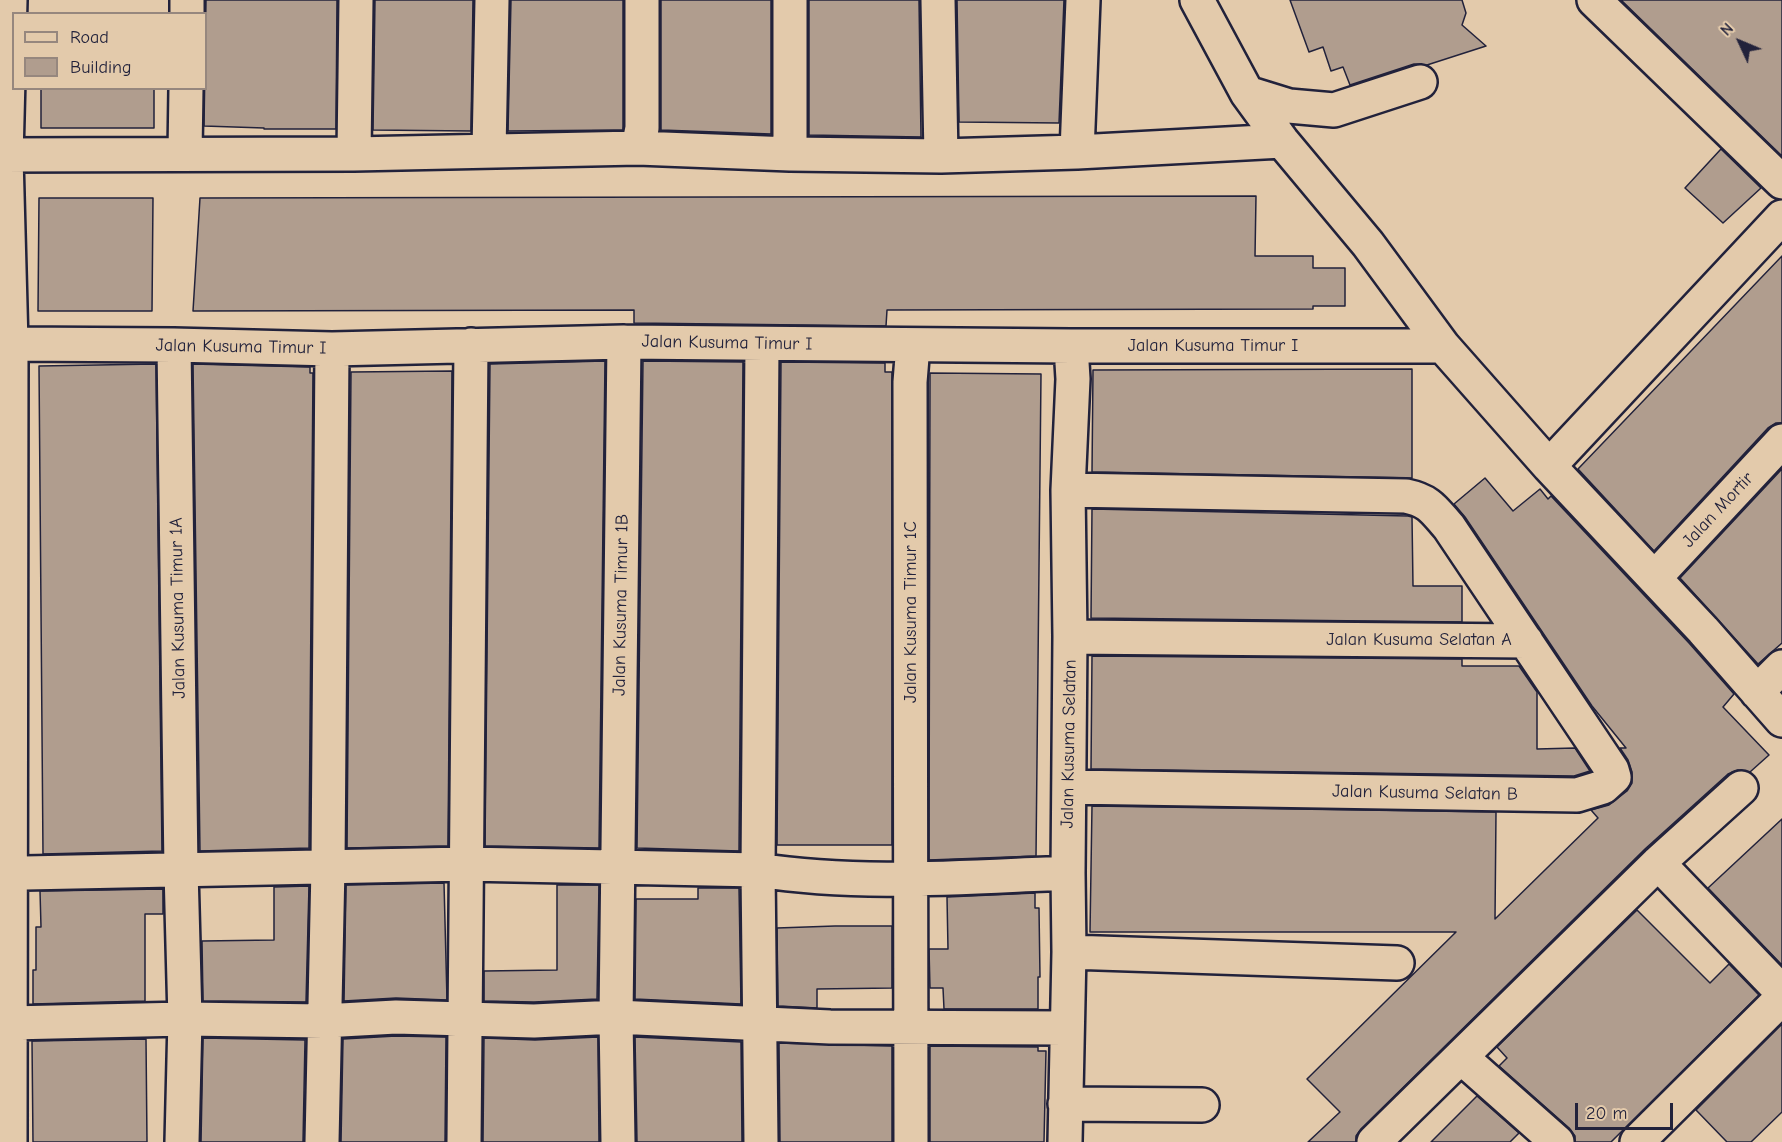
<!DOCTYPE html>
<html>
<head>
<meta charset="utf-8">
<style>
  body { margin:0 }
  #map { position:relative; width:1782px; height:1142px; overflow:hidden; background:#e3caab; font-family:"Comic Neue",sans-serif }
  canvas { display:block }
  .legend { position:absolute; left:12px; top:12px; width:195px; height:78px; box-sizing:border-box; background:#e3caab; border:2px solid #96877e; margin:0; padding:8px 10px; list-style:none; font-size:18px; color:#22223b }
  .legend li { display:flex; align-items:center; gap:12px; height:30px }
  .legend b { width:30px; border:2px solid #96877e }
  .north { position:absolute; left:1710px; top:12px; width:60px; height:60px; -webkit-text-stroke:4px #e3caab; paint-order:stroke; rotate:314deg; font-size:16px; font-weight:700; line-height:24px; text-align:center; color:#22223b }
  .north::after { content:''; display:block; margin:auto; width:21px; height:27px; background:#22223b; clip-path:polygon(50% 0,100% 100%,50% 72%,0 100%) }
  .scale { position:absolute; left:1575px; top:1103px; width:98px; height:27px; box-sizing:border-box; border:3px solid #22223b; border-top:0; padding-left:8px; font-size:18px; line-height:21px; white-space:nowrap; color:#22223b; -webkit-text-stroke:4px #e3caab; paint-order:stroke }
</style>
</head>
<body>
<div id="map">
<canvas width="1782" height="1142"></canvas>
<ul class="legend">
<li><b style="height:8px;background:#e3caab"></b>Road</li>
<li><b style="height:16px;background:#b09d8e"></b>Building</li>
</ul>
<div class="north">N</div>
<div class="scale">20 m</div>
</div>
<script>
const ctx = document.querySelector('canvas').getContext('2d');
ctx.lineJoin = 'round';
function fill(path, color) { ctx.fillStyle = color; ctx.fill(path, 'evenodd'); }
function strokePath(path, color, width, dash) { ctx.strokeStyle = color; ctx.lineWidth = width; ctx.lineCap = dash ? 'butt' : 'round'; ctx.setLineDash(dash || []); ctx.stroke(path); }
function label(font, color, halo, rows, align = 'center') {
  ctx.font = font + ' "Comic Neue",sans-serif'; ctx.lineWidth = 4.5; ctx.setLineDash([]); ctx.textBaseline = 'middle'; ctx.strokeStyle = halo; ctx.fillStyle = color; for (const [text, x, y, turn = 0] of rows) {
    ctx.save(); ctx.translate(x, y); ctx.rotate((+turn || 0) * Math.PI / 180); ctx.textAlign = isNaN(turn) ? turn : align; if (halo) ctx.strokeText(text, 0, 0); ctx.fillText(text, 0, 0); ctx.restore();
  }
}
const building = new Path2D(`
  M 206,0 L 337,0 L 336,129 L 264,129 L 264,128 L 204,126 Z
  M 375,0 L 473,0 L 471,131 L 373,130 Z
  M 511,0 L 623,0 L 623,130 L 508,131 Z
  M 661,0 L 771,0 L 771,134 L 661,130 Z
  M 809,0 L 919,0 L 921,137 L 809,135 Z
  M 957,0 L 1064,0 L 1059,123 L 959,122 Z
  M 1290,0 L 1462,0 L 1466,13 L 1462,25 L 1486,46 L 1427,65 L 1414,64 L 1350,85 L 1343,67 L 1331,71 L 1323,47 L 1309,52 Z
  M 1621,0 L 1782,0 L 1782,156 Z
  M 41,88 L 154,88 L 154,128 L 41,128 Z
  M 1721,149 L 1761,188 L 1723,223 L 1685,188 Z
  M 1256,196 L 1255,256 L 1313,256 L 1313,268 L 1345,268 L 1345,306 L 1313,306 L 1313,309 L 887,310 L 886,326 L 634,323 L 634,310 L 193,311 L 200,198 Z
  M 39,198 L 153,198 L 152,311 L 38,311 Z
  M 1782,256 L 1782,423 L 1776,423 L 1768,428 L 1654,551 L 1578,469 Z
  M 605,361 L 599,848 L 485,846 L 490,364 Z
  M 643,361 L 743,362 L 739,851 L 637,848 Z
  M 781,362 L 885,363 L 885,372 L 892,372 L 892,845 L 777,845 Z
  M 156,364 L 162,851 L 43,854 L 39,366 Z
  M 193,364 L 310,367 L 310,373 L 313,373 L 309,848 L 200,851 Z
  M 1412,369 L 1412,478 L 1092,472 L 1093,370 Z
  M 452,371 L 448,846 L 347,848 L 351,372 Z
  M 930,373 L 1041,374 L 1036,856 L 929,860 Z
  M 1782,469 L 1782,643 L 1758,664 L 1680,578 Z
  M 1485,478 L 1513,511 L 1540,489 L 1548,499 L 1551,496 L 1689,643 L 1734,694 L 1723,707 L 1769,755 L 1750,772 L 1738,770 L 1728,774 L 1645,849 L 1361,1129 L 1356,1136 L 1356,1142 L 1308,1142 L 1340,1112 L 1307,1079 L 1456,932 L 1090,932 L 1092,806 L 1496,812 L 1495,919 L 1598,818 L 1591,810 L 1609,805 L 1627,791 L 1632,783 L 1632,772 L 1628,760 L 1620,748 L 1626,748 L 1592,706 L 1465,517 L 1454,504 Z
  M 1092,509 L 1408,516 L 1412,517 L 1413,586 L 1462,586 L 1462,622 L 1091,618 Z
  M 1092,656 L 1462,659 L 1462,666 L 1519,666 L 1537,692 L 1537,749 L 1575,748 L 1590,771 L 1574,776 L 1091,769 Z
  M 1782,819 L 1782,965 L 1708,888 Z
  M 444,883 L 447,1000 L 396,998 L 344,1001 L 346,885 Z
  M 557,885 L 599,885 L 597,999 L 534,1002 L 484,1001 L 484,971 L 557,970 Z
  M 309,886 L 306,1002 L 203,1001 L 202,941 L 274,940 L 274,887 Z
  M 698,888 L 739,888 L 741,1004 L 635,999 L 636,899 L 698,899 Z
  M 163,889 L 163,914 L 145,914 L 145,1001 L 33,1004 L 33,970 L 36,970 L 36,927 L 41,927 L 40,891 Z
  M 1035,893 L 1035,908 L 1039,908 L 1040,977 L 1038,977 L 1038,1009 L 944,1009 L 943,988 L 930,988 L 929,949 L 948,949 L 947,897 Z
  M 1637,910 L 1710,983 L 1729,964 L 1759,995 L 1611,1142 L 1575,1142 L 1575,1136 L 1569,1128 L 1499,1066 L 1507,1058 L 1497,1047 Z
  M 835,926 L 892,926 L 892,988 L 817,989 L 817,1008 L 778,1006 L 777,928 Z
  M 1782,1024 L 1782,1112 L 1751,1142 L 1727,1142 L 1696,1110 Z
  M 396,1036 L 446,1037 L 445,1142 L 341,1142 L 343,1039 Z
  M 598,1037 L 599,1142 L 483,1142 L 484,1038 L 535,1040 Z
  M 635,1037 L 741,1042 L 742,1142 L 637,1142 Z
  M 203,1038 L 305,1040 L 303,1142 L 201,1142 Z
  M 146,1039 L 147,1142 L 33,1142 L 32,1041 Z
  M 779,1043 L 892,1046 L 892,1142 L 780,1142 Z
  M 930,1046 L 1038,1047 L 1038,1051 L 1046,1051 L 1044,1142 L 930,1142 Z
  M 1477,1096 L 1519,1133 L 1510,1142 L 1431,1142 Z`);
const minor = new Path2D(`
  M 10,0 L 6,157 L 11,344 L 10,1142
  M 938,0 L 941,156
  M 1197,0 L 1247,93 L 1282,141 L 1368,244 L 1443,346 L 1549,466 L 1703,630 L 1782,720
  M 1594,0 L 1782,182
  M 187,14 L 187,0
  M 1247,93 L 1289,106 L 1334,110 L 1420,82
  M 638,148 L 642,128 L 642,0
  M 489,151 L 492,0
  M 1077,152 L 1083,0
  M 185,153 L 186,88
  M 354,154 L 356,0
  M 790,154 L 790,0
  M 0,155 L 354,154 L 638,148 L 790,154 L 941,156 L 1077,152 L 1282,141
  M 11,344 L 174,345 L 332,349 L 624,342 L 1071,346 L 1443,346
  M 174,345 L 181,870 L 185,1019 L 182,1142
  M 1549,466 L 1782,217
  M 1068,490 L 1406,496 C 1430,501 1434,510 1449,527 L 1612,770 L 1614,777 L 1603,787 L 1577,795 L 1069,787
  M 1656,579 L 1660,572 L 1782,441
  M 1070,637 L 1526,641
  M 1757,692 L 1782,667
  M 1658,863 L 1782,992
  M 9,871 L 25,873 L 466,864 L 758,870 C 860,886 965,877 1068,873
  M 1069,952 L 1397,963
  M 10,1023 L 185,1019 L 323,1021 L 396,1017 L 534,1021 L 616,1017 L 830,1027 L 1066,1028
  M 1461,1057 L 1557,1142
  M 1065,1104 L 1202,1105
  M 322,1142 L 328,867 L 332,349
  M 464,1142 L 471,345
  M 618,1142 L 616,1017 L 624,342
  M 761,1142 L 758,870 L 762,344
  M 911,1142 L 910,382 L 913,345
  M 1065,1142 L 1069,952 L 1068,873 L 1070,637 L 1068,490 L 1073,379 L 1071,346
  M 1374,1142 L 1658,863 L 1741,788
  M 1637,1142 L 1782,998`);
const streetNames = [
  ["Jalan Kusuma Timur I",727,343,1],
  ["Jalan Kusuma Timur I",1213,346],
  ["Jalan Kusuma Timur I",241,347,1],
  ["Jalan Mortir",1718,510,-47],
  ["Jalan Kusuma Timur 1B",621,605,-89],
  ["Jalan Kusuma Timur 1A",178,608,-91],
  ["Jalan Kusuma Timur 1C",911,612,-90],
  ["Jalan Kusuma Selatan A",1419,640],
  ["Jalan Kusuma Selatan",1069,744,-89],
  ["Jalan Kusuma Selatan B",1425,793,1]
];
fill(building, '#b09d8e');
strokePath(building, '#22223b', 1.5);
strokePath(minor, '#22223b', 38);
strokePath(minor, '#e3caab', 33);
label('18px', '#22223b', '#e3caab', streetNames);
</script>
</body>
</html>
